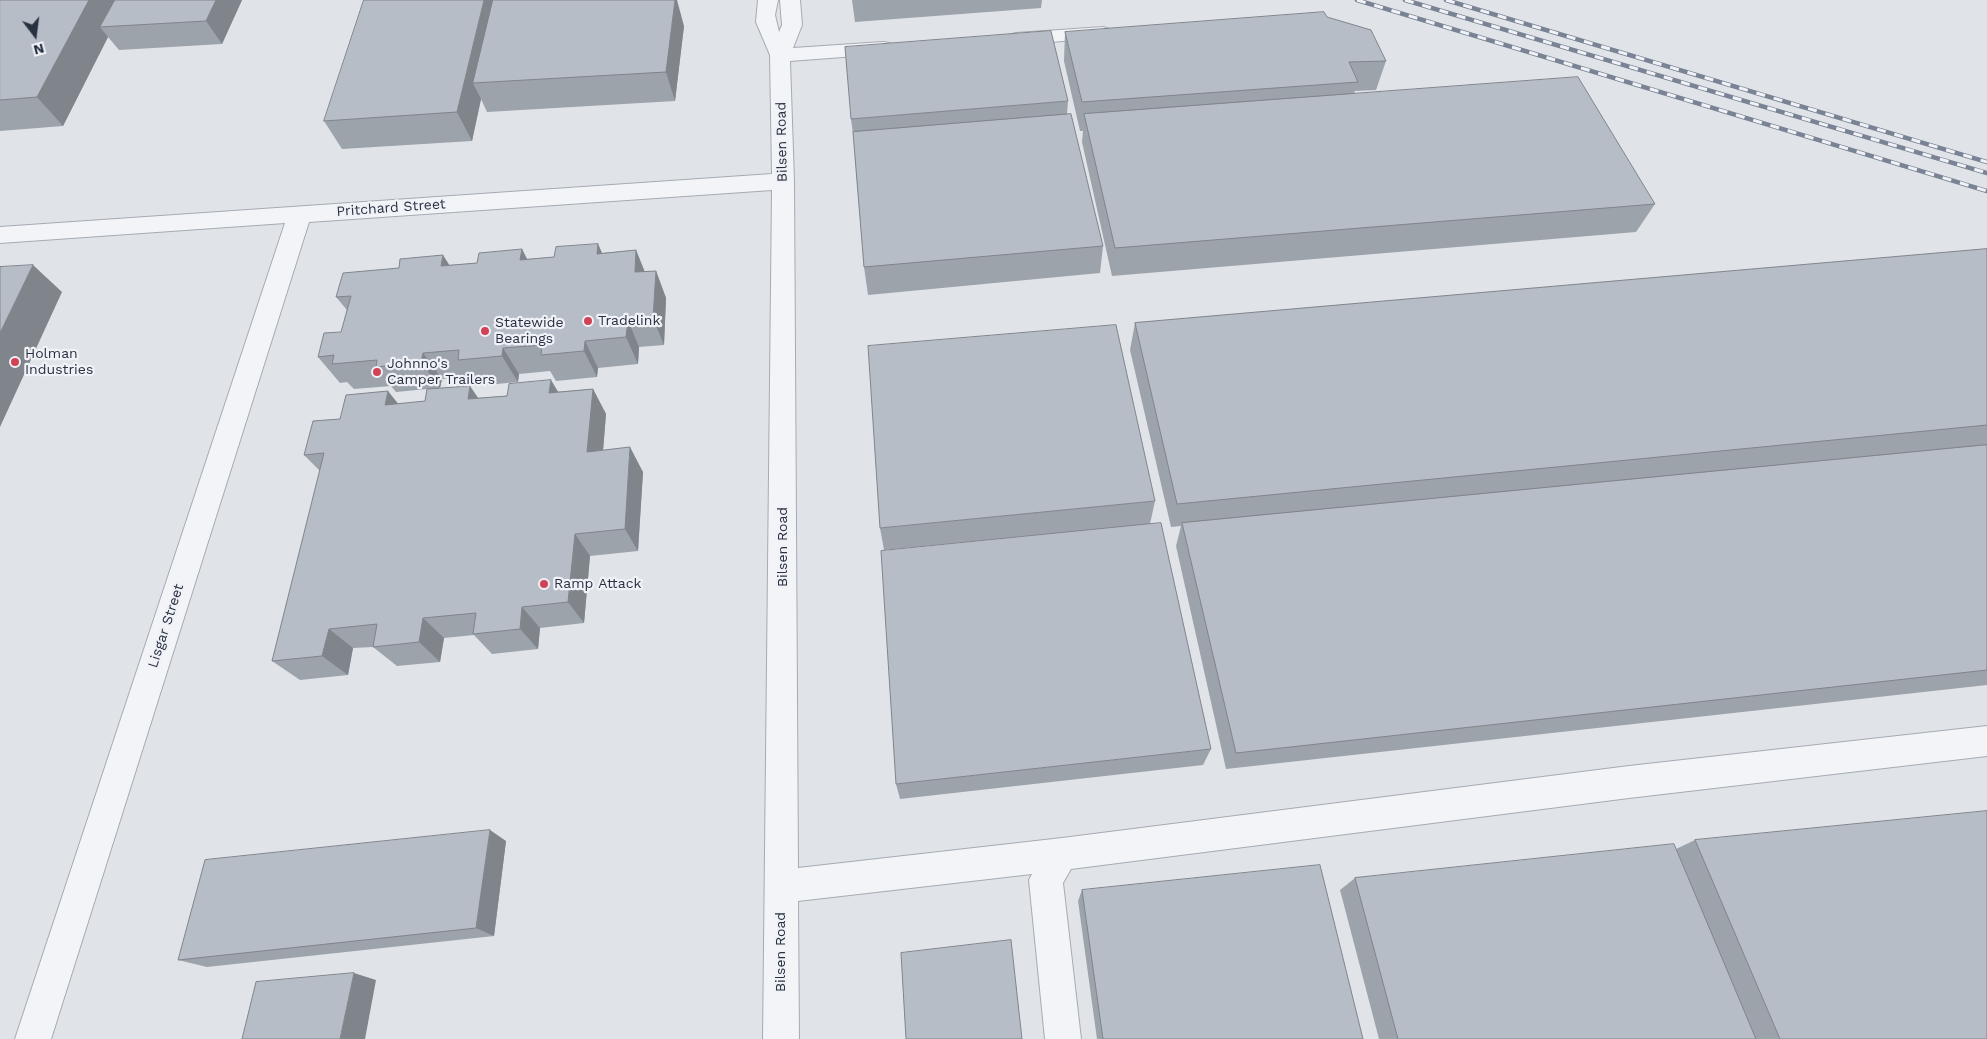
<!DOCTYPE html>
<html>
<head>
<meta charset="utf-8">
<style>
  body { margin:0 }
  #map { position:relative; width:1987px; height:1039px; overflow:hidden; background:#e0e4e9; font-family:"Work Sans",sans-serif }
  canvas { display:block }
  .north { position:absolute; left:10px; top:10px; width:50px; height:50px; -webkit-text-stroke:4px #f0f2f7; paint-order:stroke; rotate:165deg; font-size:14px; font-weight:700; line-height:20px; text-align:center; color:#283141 }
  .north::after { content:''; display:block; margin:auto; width:18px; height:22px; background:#283141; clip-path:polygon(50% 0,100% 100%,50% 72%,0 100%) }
</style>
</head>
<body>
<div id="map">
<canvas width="1987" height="1039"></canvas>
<div class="north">N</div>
</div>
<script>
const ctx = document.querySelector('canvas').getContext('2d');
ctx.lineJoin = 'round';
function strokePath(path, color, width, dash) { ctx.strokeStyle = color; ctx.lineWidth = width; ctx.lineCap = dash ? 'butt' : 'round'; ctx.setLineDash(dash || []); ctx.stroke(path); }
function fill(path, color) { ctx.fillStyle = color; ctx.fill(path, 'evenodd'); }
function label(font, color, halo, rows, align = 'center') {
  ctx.font = font + ' "Work Sans",sans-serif'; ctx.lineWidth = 4.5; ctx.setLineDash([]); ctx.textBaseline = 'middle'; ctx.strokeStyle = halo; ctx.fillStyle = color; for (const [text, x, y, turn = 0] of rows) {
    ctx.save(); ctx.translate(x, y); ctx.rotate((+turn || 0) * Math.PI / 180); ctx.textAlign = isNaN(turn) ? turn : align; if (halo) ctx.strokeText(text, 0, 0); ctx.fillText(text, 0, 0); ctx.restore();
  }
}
const minor = new Path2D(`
  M 758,0 L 778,0 L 775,15 L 779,32 L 782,25 L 780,0 L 800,0 L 802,25 L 793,48 L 883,42 L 890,43 L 893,48 L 890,53 L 883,54 L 790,61 L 794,181 L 798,868 L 1062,838 L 1629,766 L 1987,726 L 1987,756 L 1629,798 L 1071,869 L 1063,883 L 1081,1039 L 1045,1039 L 1029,880 L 1032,874 L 798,901 L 799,1039 L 763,1039 L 772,190 L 309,222 L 51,1039 L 15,1039 L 285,223 L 0,243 L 0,227 L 772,174 L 770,55 L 756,22 Z
  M 1103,27 L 1110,29 L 1113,33 L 1110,37 L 1016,45 L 1009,43 L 1006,39 L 1009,35 L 1016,33 Z`);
const rail = new Path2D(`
  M 1357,0 L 1987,191
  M 1405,0 L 1987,173
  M 1446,0 L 1987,162`);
const wall = new Path2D(`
  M 0,0 L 242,0 L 222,44 L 119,50 L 108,37 L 63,126 L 0,131 Z
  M 852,0 L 1042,0 L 1041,8 L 855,22 Z
  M 1327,17 L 1386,61 L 1376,90 L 1355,91 L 1354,94 L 1655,204 L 1636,232 L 1112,276 L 1082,142 L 1083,131 L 1080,131 L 1064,61 L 1065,32 Z
  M 684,26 L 675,101 L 487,112 L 481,99 L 472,141 L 342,149 L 324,121 Z
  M 1068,101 L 1067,114 L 1103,246 L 1100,273 L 868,295 L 864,267 L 853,134 L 851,119 Z
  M 598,244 L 602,253 L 636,250 L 645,272 L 656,271 L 666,298 L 664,345 L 639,347 L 638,364 L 598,368 L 597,377 L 556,381 L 550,371 L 519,374 L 518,382 L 475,386 L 469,377 L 442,379 L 440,388 L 478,398 L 593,389 L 606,414 L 603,450 L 643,472 L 638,551 L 590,556 L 584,623 L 540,628 L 538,649 L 492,654 L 474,635 L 444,638 L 440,662 L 397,666 L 373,647 L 353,648 L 348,675 L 300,680 L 272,661 L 320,471 L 304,455 L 340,419 L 398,404 L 425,401 L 427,389 L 396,392 L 391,386 L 354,389 L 347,382 L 340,383 L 318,357 L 341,332 L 347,310 L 336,297 L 450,265 L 477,263 L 522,249 L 527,259 L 554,257 Z
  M 1987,249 L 1987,685 L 1226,769 L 1176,546 L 1181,526 L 1171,527 L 1130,350 L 1135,323 Z
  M 1155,501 L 1150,524 L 884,550 L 880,528 Z
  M 1211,749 L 1203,765 L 900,799 L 896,784 Z
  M 1695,840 L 1987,1039 L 1379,1039 L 1340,890 L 1355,878 L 1676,849 Z
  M 506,841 L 494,936 L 207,967 L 178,960 Z
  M 1082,890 L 1363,1039 L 1097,1039 L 1078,901 Z`);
const shadedWall = new Path2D(`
  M 89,0 L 126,0 L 100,27 L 108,37 L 63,126 L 37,97 Z
  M 216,0 L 242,0 L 222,44 L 206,21 Z
  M 484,0 L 503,0 L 473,83 L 481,99 L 472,141 L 457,112 Z
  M 675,0 L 677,0 L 684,26 L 675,101 L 666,72 Z
  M 598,244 L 610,271 L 597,254 Z
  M 522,249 L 536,277 L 520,260 Z
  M 636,250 L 647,278 L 635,272 Z
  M 443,255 L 460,282 L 441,266 Z
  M 33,265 L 62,292 L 0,427 L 0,333 Z
  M 656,271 L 666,298 L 664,345 L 653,318 Z
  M 628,320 L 639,347 L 638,364 L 626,337 Z
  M 585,341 L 598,368 L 597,377 L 584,351 Z
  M 503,348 L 519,374 L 518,382 L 502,356 Z
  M 423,353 L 442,379 L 440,388 L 421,362 Z
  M 551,380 L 566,405 L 549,393 Z
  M 470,386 L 487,411 L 468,399 Z
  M 593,389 L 606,414 L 601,476 L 587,452 Z
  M 388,391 L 408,416 L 385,405 Z
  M 630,447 L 643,472 L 638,551 L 625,529 Z
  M 575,534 L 590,556 L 584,623 L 568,602 Z
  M 522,607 L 540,628 L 538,649 L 520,629 Z
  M 423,618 L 444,638 L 440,662 L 419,642 Z
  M 329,629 L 353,648 L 348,675 L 322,656 Z
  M 490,830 L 506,841 L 494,936 L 476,928 Z
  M 354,973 L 376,980 L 365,1039 L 340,1039 Z`);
const building = new Path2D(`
  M 0,0 L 89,0 L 37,97 L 0,100 Z
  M 115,0 L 216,0 L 206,21 L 100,27 Z
  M 364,0 L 484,0 L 457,112 L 324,121 Z
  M 493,0 L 675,0 L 666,72 L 473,83 Z
  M 1324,12 L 1327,17 L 1371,30 L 1386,61 L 1349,62 L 1358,82 L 1082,102 L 1065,32 Z
  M 1051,31 L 1068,101 L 851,119 L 845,47 Z
  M 1578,77 L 1655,204 L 1115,248 L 1084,114 Z
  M 1071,114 L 1103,246 L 864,267 L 853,132 Z
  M 598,244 L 597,254 L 636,250 L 635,272 L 656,271 L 653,318 L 628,320 L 626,337 L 585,341 L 584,351 L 541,355 L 542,345 L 503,348 L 502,356 L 458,360 L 459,350 L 423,353 L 421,362 L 376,367 L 377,360 L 332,364 L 334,355 L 318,357 L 324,333 L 341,332 L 351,296 L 336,297 L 343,273 L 399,268 L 400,259 L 443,255 L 441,266 L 477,263 L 479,253 L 522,249 L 520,260 L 554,257 L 556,247 Z
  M 1987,249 L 1987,425 L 1177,504 L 1135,323 Z
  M 33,265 L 0,333 L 0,267 Z
  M 1116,325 L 1155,501 L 880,528 L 868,346 Z
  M 551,380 L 549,393 L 593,389 L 587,452 L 630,447 L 625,529 L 575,534 L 568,602 L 522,607 L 520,629 L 473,634 L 476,613 L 423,618 L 419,642 L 373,647 L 377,624 L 329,629 L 322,656 L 272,661 L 324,453 L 304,455 L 313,421 L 340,419 L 346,395 L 388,391 L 385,405 L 425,401 L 427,389 L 470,386 L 468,399 L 507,396 L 509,384 Z
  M 1987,445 L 1987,670 L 1236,753 L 1182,523 Z
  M 1161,523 L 1211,749 L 896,784 L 881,551 Z
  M 1987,811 L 1987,1039 L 1780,1039 L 1695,840 Z
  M 490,830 L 476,928 L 178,960 L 205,860 Z
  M 1674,844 L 1756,1039 L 1398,1039 L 1355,878 Z
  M 1320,865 L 1363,1039 L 1103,1039 L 1082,890 Z
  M 1011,940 L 1022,1039 L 906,1039 L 901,953 Z
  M 354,973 L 340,1039 L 242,1039 L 256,982 Z`);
const markers = [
  [588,321,5,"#d14256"],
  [485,331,5,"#d14256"],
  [15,362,5,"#d14256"],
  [377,372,5,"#d14256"],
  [544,584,5,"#d14256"]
];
const streetNames = [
  ["Bilsen Road",782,142,-91],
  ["Pritchard Street",391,208,-4],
  ["Bilsen Road",783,547,-90],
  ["Lisgar Street",166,626,-72],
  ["Bilsen Road",781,952,-90]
];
const poiNames = [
  ["Tradelink",598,321],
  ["Statewide",495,323],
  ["Bearings",495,339],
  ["Holman",25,354],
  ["Industries",25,370],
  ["Johnno's",387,364],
  ["Camper Trailers",387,380],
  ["Ramp Attack",554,584]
];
strokePath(minor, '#a5abb3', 2);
fill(minor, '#f3f4f7');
strokePath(rail, '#798393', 4.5);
strokePath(rail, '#f0f2f7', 3, [9]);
fill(wall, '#9da3aa');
fill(shadedWall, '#80848b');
fill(building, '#b7bdc6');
strokePath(building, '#80848b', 1);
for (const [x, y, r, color] of markers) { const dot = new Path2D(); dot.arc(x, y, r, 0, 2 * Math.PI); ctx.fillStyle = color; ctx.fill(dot); strokePath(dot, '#f0f2f7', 2); }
label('14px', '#283141', '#f0f2f7', streetNames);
label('14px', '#283141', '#f0f2f7', poiNames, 'left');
</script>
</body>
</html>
